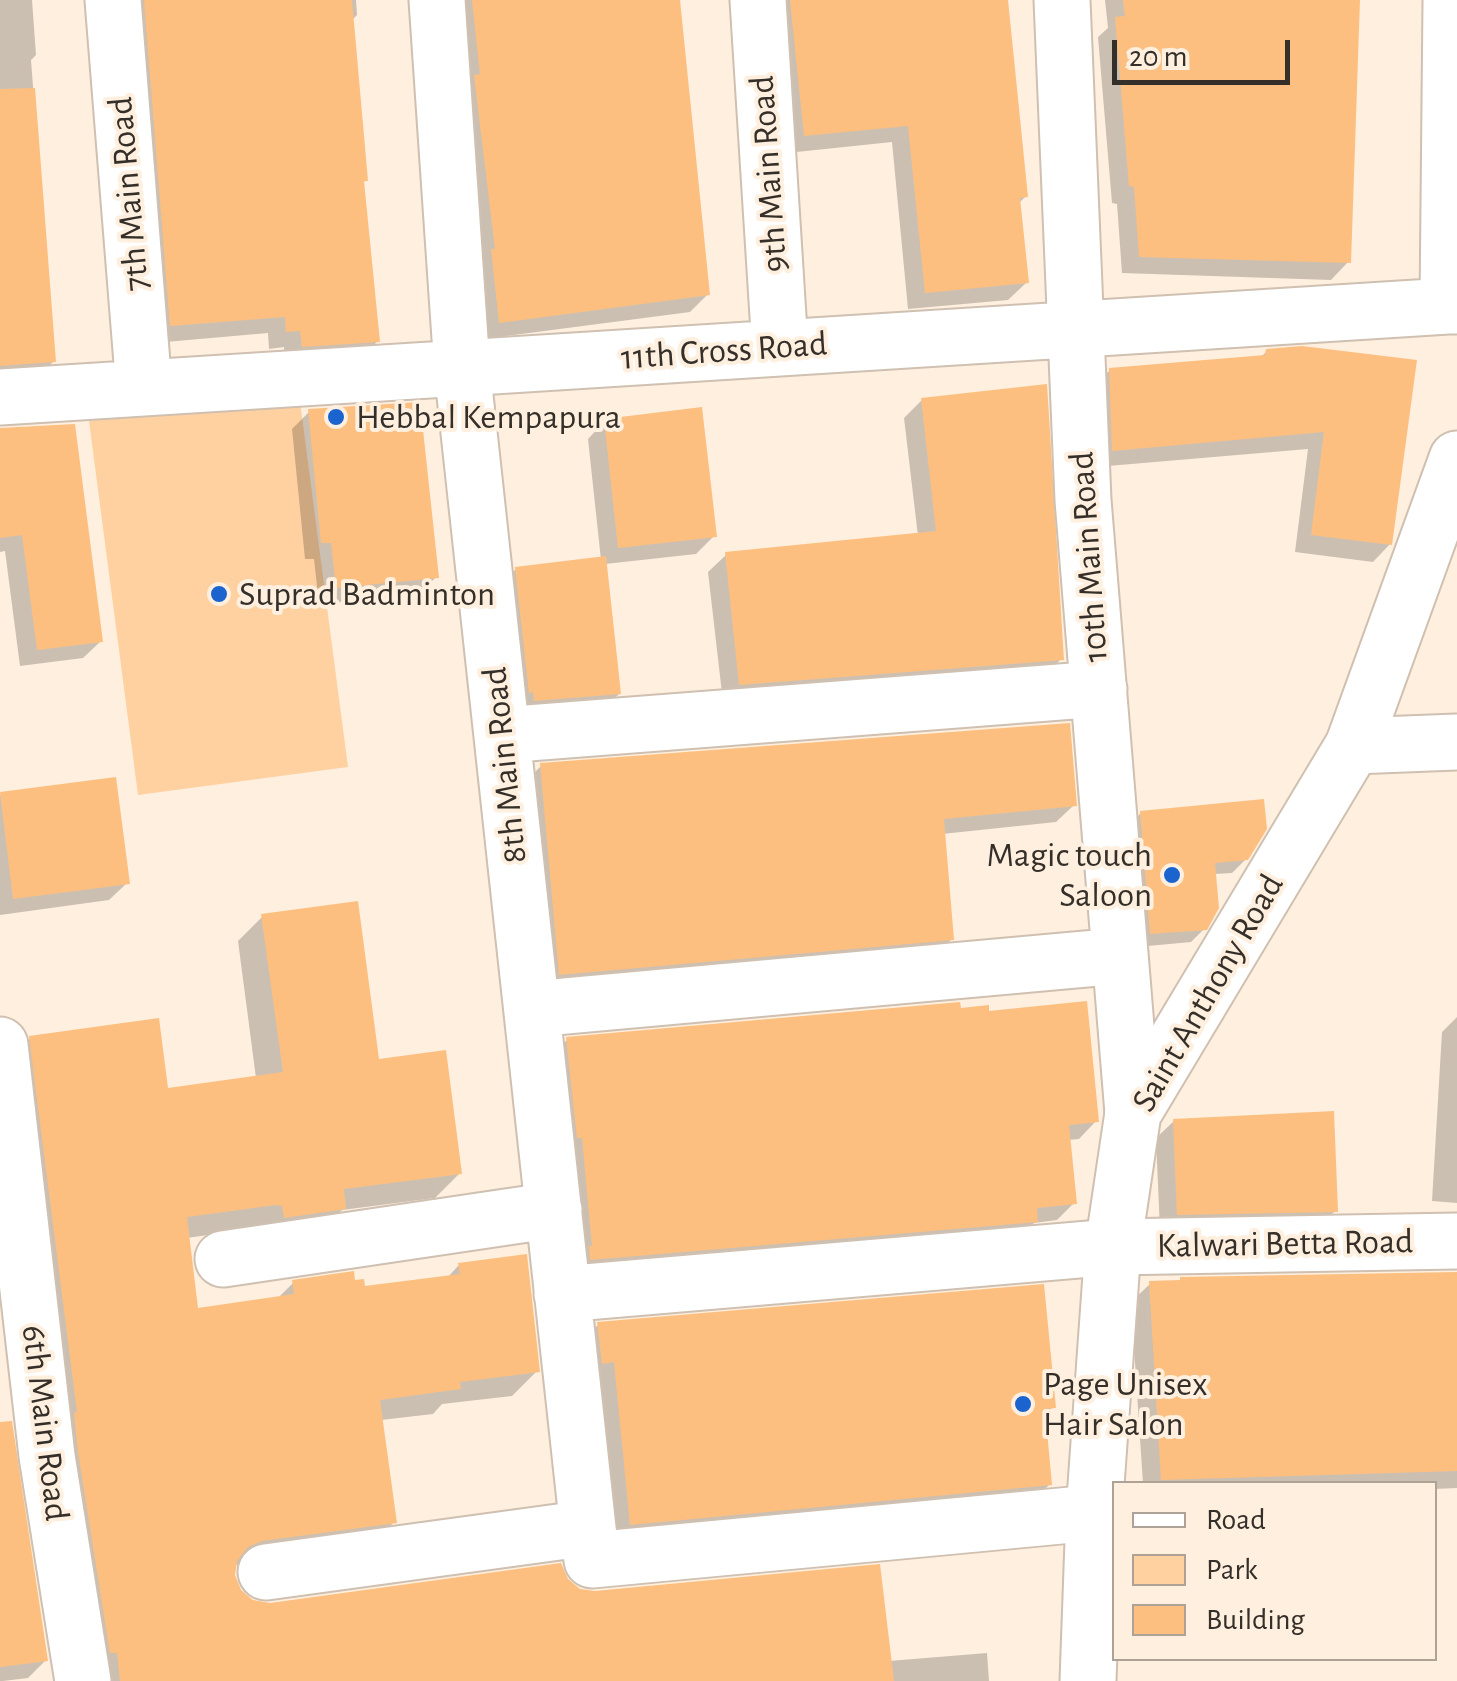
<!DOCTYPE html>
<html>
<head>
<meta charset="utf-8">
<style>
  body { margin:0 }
  #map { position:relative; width:1457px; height:1681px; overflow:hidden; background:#feefdf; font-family:"Alegreya Sans",sans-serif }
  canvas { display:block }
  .legend { position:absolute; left:1112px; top:1481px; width:325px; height:180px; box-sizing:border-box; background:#feefdf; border:2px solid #aea296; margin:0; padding:12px 18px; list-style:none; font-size:30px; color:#352f29 }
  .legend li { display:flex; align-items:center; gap:20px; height:50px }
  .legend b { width:50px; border:2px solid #aea296 }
  .scale { position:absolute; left:1112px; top:40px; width:178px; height:45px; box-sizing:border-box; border:5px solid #352f29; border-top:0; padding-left:12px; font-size:30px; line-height:35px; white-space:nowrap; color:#352f29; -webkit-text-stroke:8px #feefdf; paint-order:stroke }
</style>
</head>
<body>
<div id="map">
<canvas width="1457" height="1681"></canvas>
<ul class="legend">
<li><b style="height:12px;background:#fff"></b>Road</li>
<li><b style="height:28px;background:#ffd1a1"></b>Park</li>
<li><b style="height:28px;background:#fcbf7f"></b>Building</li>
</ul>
<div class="scale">20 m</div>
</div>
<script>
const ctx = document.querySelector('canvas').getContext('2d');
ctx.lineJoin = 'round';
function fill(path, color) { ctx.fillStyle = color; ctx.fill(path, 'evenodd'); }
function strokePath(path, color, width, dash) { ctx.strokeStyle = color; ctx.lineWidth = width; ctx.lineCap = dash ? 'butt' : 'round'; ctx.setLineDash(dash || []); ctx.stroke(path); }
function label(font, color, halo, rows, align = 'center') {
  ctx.font = font + ' "Alegreya Sans",sans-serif'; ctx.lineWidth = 8; ctx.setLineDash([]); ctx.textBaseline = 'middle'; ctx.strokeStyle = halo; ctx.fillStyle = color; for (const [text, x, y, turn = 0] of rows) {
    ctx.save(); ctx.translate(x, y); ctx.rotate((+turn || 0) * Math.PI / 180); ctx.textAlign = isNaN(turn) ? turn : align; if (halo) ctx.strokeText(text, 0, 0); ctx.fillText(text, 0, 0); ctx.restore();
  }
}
const green = new Path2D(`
  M 299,394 L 348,767 L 138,795 L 89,421 Z`);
const shadow = new Path2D(`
  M 0,0 L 32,0 L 36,55 L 31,60 L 54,361 L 36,379 L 0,381 Z
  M 125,0 L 356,0 L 357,15 L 352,20 L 366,180 L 362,184 L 378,341 L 360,358 L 285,363 L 284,347 L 269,349 L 268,333 L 154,343 Z
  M 453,0 L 678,0 L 708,294 L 690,312 L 483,339 Z
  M 772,0 L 1006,0 L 1026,196 L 1018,204 L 1026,283 L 1008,300 L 908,309 L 892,142 L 787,153 Z
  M 1105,0 L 1358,0 L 1348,262 L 1331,280 L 1122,273 L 1117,204 L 1112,203 L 1098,37 L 1108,28 Z
  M 1302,349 L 1390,544 L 1373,562 L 1295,552 L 1308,449 L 1096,467 L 1092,388 L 1110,370 L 1260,358 L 1267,351 Z
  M 922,400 L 1061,659 L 1044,677 L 723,702 L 708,572 L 726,555 L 918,536 L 904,418 Z
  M 310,411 L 436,577 L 419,595 L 319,604 L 314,559 L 305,559 L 292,429 Z
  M 605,421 L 714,536 L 696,554 L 605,564 L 619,694 L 601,711 L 517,717 L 499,586 L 516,569 L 601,560 L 588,439 Z
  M 0,430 L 101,641 L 83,658 L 20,666 L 5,551 L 0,552 Z
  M 541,766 L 1074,805 L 1056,822 L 942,834 L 952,939 L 934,956 L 543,991 L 524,783 Z
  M 113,780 L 127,883 L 109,900 L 0,915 L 0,795 Z
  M 1141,813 L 1246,859 L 1232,873 L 1214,874 L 1205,928 L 1191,942 L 1137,947 L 1127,827 Z
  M 263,916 L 460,1173 L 435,1198 L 342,1210 L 319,1233 L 249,1229 L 187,1238 L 196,1311 L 277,1299 L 293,1283 L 353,1283 L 363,1289 L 446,1279 L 459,1265 L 537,1371 L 512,1396 L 442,1404 L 433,1414 L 381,1420 L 394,1522 L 369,1547 L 234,1565 L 232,1576 L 239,1592 L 252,1603 L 270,1605 L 566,1581 L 579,1591 L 889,1661 L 987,1653 L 989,1681 L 87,1681 L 5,1063 L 30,1038 L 166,1090 L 256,1078 L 238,941 Z
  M 959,1011 L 1096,1121 L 1079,1139 L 1068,1140 L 1074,1203 L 1057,1220 L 1034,1223 L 1018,1239 L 574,1276 L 550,1057 L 567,1040 Z
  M 1457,1017 L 1457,1203 L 1432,1201 L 1442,1032 Z
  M 1174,1121 L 1335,1211 L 1318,1228 L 1160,1231 L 1156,1138 Z
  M 1457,1275 L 1457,1488 L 1434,1489 L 1434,1484 L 1143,1484 L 1131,1302 L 1150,1284 Z
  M 598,1325 L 1053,1407 L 1043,1417 L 1050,1484 L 1032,1502 L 614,1541 L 581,1342 Z
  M 0,1425 L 46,1660 L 28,1678 L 3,1681 L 0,1681 Z`);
const building = new Path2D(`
  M 144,0 L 352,0 L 368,181 L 364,181 L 380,342 L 302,347 L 300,331 L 286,332 L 285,317 L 170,326 Z
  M 472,0 L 680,0 L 710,295 L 499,323 L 491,249 L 495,249 L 474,75 L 480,74 Z
  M 790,0 L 1008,0 L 1028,197 L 1020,198 L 1029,283 L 925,293 L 908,126 L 804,136 Z
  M 1123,0 L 1360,0 L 1351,263 L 1139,257 L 1134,187 L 1129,186 L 1115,17 L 1125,16 Z
  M 35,88 L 56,362 L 0,366 L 0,89 Z
  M 1302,346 L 1417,360 L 1392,545 L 1311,535 L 1324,432 L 1112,451 L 1109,368 L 1265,355 L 1266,349 Z
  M 1047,384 L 1064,660 L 739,685 L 725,552 L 936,531 L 921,398 Z
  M 420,402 L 439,578 L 336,588 L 331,543 L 321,543 L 308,409 Z
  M 702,407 L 717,537 L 618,548 L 604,419 Z
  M 75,424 L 103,642 L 37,650 L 22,535 L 0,538 L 0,428 Z
  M 606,556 L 621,694 L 534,701 L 533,692 L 529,693 L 515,567 Z
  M 1070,723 L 1077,806 L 944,819 L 954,940 L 559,975 L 540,763 Z
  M 116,777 L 130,884 L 13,899 L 0,792 Z
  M 1264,799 L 1267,829 L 1248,860 L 1215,863 L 1219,908 L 1207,930 L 1150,934 L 1140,811 Z
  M 358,901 L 379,1059 L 446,1050 L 462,1174 L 344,1189 L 346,1209 L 284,1218 L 282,1206 L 276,1205 L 187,1217 L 198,1308 L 294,1294 L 292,1280 L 354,1271 L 355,1280 L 364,1279 L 365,1286 L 460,1274 L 458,1263 L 527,1254 L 540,1372 L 460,1382 L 461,1389 L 380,1400 L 397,1523 L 262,1541 L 248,1547 L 237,1561 L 235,1575 L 241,1590 L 253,1600 L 270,1603 L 561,1563 L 568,1579 L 580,1589 L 595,1591 L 880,1564 L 894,1681 L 120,1681 L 117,1653 L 110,1653 L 78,1452 L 74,1413 L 77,1412 L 29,1036 L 159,1018 L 168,1088 L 283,1072 L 261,914 Z
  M 1087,1001 L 1099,1122 L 1069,1125 L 1077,1204 L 1037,1208 L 1038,1222 L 590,1260 L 589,1246 L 592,1246 L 582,1138 L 577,1138 L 566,1037 L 960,1002 L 961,1008 L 989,1005 L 989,1011 Z
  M 1334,1111 L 1338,1212 L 1177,1215 L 1173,1119 Z
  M 1457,1272 L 1457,1471 L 1161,1480 L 1149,1281 L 1180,1280 L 1180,1277 Z
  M 1044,1284 L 1056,1408 L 1045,1409 L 1052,1485 L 630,1525 L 614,1362 L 602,1364 L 597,1322 Z
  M 12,1421 L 48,1661 L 0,1667 L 0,1422 Z`);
const minor = new Path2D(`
  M 113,0 L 144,388
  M 437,0 L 462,368 L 588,1528
  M 758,0 L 780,348
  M 1062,0 L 1083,500 L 1133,1113
  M 1451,0 L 1448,306 L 1457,306
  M 0,397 L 1448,306
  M 502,735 L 1099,689
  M 1353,746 L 1457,742
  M 532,1009 L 1119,956
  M 0,1045 L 47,1456 L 83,1681
  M 223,1259 L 554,1210
  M 562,1294 L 1113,1247 L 1457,1241
  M 266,1572 L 588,1528 L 592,1560 L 1114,1511`);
const tertiary = new Path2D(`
  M 1088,1681 L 1094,1513 L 1113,1247 L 1133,1113 L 1353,746 L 1457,459`);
const markers = [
  [336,417,10,"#1b63ce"],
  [219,594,10,"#1b63ce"],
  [1172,875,10,"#1b63ce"],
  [1023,1404,10,"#1b63ce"]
];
const streetNames = [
  ["9th Main Road",769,174,-94],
  ["7th Main Road",129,194,-95],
  ["11th Cross Road",724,351,-4],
  ["10th Main Road",1089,557,-94],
  ["8th Main Road",505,765,-96],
  ["Saint Anthony Road",1208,993,-60],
  ["Kalwari Betta Road",1285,1244,-1],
  ["6th Main Road",45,1423,83]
];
const poiNames = [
  ["Hebbal Kempapura",356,417],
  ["Suprad Badminton",239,594],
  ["Magic touch",1152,855,"right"],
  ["Saloon",1152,895,"right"],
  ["Page Unisex",1043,1384],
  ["Hair Salon",1043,1424]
];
fill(green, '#ffd1a1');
fill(shadow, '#0003');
fill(building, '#fcbf7f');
strokePath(minor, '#cfc0b1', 59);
strokePath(tertiary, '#cfc0b1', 59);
strokePath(minor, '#fff', 55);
strokePath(tertiary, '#fff', 55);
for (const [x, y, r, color] of markers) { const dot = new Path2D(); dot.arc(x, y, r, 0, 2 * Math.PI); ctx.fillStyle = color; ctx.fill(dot); strokePath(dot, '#feefdf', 4); }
label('35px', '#352f29', '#feefdf', streetNames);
label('35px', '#352f29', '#feefdf', poiNames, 'left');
</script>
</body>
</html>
